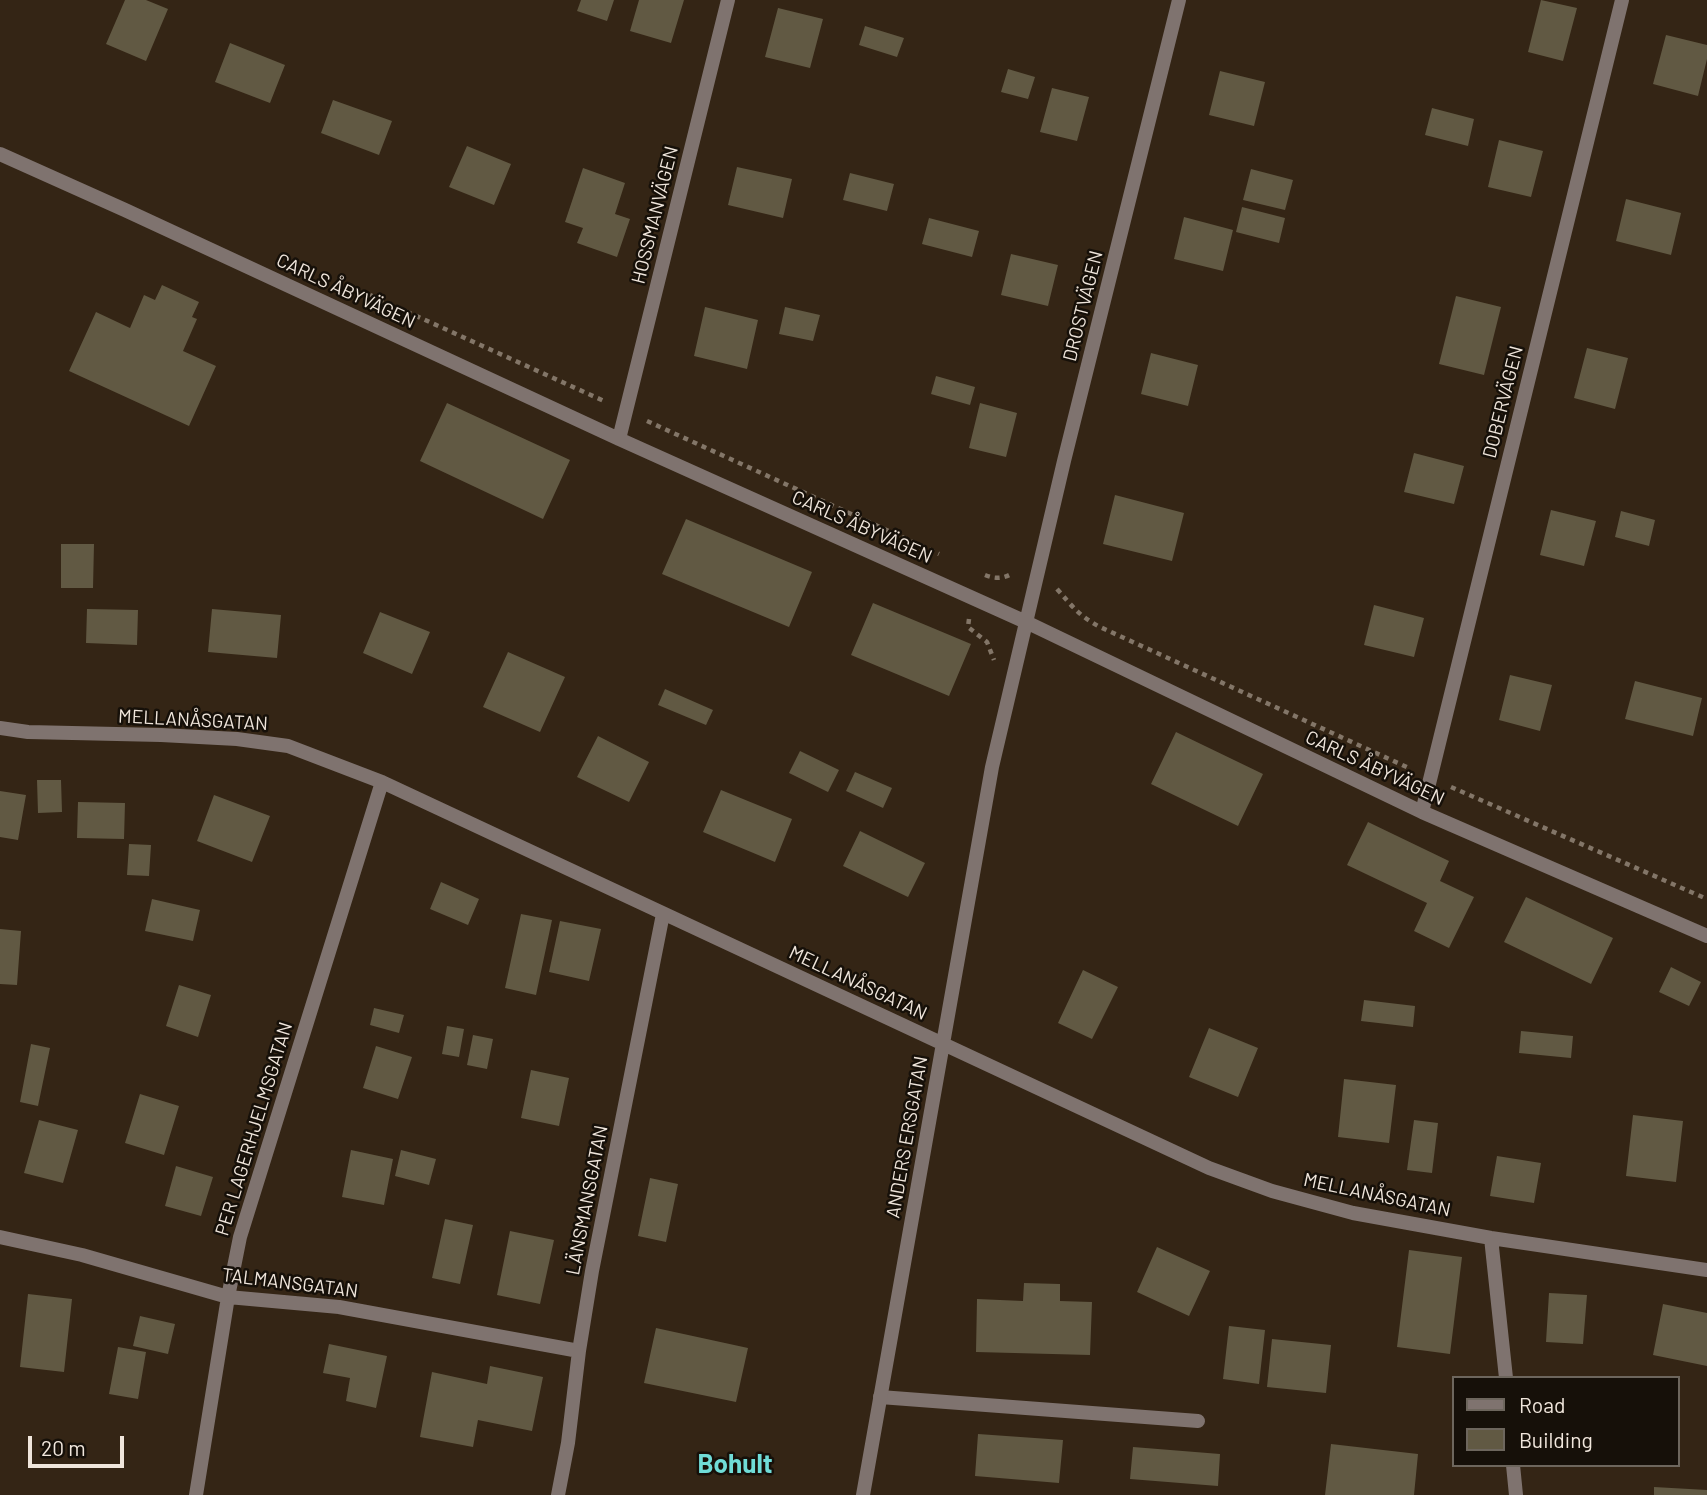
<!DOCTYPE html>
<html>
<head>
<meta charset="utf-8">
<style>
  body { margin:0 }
  #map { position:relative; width:1707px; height:1495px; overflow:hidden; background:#342515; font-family:Barlow,sans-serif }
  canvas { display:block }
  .legend { position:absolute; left:1452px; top:1376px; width:228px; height:91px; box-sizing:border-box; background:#161009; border:2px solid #6d665d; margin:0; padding:9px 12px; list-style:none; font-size:21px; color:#f0e6dc }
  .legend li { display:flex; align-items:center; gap:14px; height:35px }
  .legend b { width:35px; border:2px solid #6d665d }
  .scale { position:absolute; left:28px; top:1436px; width:96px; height:32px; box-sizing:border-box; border:4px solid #f0e6dc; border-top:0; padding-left:9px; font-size:21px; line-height:24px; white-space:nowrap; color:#f0e6dc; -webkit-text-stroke:5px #161009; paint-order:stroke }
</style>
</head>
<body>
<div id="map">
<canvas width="1707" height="1495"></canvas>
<ul class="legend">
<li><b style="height:9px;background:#7f736f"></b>Road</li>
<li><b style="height:19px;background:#615943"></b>Building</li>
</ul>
<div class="scale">20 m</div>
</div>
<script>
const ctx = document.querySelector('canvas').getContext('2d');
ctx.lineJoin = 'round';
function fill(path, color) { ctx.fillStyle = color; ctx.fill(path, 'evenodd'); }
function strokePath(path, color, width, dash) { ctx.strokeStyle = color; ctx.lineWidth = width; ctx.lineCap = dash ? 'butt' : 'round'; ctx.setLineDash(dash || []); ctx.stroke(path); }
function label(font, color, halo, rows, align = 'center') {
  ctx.font = font + ' Barlow,sans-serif'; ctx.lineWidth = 5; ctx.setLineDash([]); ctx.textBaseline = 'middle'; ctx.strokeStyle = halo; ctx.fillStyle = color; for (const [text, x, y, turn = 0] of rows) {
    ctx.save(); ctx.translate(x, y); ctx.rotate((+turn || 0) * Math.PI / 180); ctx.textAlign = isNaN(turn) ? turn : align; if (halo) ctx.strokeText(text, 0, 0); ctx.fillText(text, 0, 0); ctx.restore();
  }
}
const building = new Path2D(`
  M 125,0 L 146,0 L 168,9 L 146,61 L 106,44 Z
  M 581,0 L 614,0 L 607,21 L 577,11 Z
  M 639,0 L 684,0 L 671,43 L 630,31 Z
  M 1541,0 L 1577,8 L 1563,61 L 1528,52 Z
  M 778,8 L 823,19 L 810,68 L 765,57 Z
  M 865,26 L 904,38 L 897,57 L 859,45 Z
  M 1666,35 L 1707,45 L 1707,59 L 1698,96 L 1653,84 Z
  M 230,43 L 285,65 L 270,103 L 215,82 Z
  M 1008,69 L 1035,77 L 1028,99 L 1001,92 Z
  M 1220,71 L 1265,82 L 1254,126 L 1209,115 Z
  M 1052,88 L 1089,97 L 1077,141 L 1040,132 Z
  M 333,100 L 392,121 L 379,155 L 321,133 Z
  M 1432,108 L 1474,119 L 1468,146 L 1425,135 Z
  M 1499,140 L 1543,151 L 1531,197 L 1488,187 Z
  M 467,146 L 511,164 L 494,205 L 449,187 Z
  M 737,167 L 792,179 L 783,218 L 728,205 Z
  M 583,168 L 625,183 L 615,214 L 630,219 L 617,257 L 577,243 L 583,228 L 565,222 Z
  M 1251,169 L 1293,180 L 1285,210 L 1243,200 Z
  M 850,173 L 894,184 L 887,211 L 843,200 Z
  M 1626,199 L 1681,213 L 1671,255 L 1616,241 Z
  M 1242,207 L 1285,218 L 1279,243 L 1236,232 Z
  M 1184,217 L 1233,230 L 1223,271 L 1174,259 Z
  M 929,218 L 979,231 L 972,257 L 922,244 Z
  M 1011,254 L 1058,265 L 1048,306 L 1001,295 Z
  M 162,285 L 199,302 L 192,317 L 197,319 L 183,351 L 216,366 L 189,426 L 69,371 L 96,312 L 130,328 L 144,295 L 155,300 Z
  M 1456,296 L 1501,307 L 1484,375 L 1439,364 Z
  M 705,307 L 758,320 L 747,369 L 694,356 Z
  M 785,307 L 820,315 L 813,341 L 779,334 Z
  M 1587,348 L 1628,358 L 1615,409 L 1574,398 Z
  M 1151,353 L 1198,365 L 1188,406 L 1141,394 Z
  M 936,376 L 975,387 L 970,405 L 931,394 Z
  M 447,403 L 570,460 L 543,519 L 420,461 Z
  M 980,403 L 1017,413 L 1006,457 L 969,448 Z
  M 1414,453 L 1464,466 L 1454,504 L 1404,492 Z
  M 1115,495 L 1184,513 L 1172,561 L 1103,544 Z
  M 1551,510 L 1596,521 L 1584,566 L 1540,555 Z
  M 1621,511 L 1655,520 L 1649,546 L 1615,537 Z
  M 686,519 L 812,572 L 789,627 L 662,574 Z
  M 61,544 L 94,544 L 93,588 L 61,588 Z
  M 873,603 L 971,644 L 949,696 L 851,655 Z
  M 1374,605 L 1424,618 L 1414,657 L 1364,645 Z
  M 87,609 L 138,610 L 137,645 L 86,643 Z
  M 212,609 L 281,615 L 277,658 L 208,652 Z
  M 380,612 L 430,632 L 412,674 L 363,653 Z
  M 508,652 L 565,677 L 540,732 L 483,707 Z
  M 1510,675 L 1552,685 L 1540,731 L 1499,720 Z
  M 1635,681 L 1702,698 L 1693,736 L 1625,719 Z
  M 665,689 L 713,710 L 706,725 L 658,705 Z
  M 1176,732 L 1263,774 L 1238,826 L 1151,784 Z
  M 598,736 L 649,762 L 629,802 L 577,777 Z
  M 800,751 L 839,770 L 828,792 L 789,773 Z
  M 855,772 L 892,788 L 883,808 L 846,791 Z
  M 37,780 L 61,780 L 62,812 L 38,813 Z
  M 721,790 L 792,819 L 775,862 L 703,832 Z
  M 0,791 L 26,795 L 18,840 L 0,837 Z
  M 214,795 L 270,816 L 252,862 L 197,841 Z
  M 78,802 L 125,803 L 124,839 L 77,838 Z
  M 1368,822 L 1449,861 L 1440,881 L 1474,897 L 1449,948 L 1414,931 L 1427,903 L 1347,865 Z
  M 860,831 L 925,863 L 908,897 L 843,866 Z
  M 129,844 L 151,845 L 149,876 L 127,875 Z
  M 441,882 L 479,899 L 468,925 L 430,909 Z
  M 1526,897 L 1613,938 L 1591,984 L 1504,942 Z
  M 152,899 L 200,910 L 193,941 L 145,931 Z
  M 521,914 L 552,920 L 536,995 L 505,988 Z
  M 560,921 L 601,929 L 589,981 L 549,972 Z
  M 0,929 L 21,931 L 17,985 L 0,984 Z
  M 1671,967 L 1701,982 L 1689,1006 L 1659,992 Z
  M 1083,970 L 1118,987 L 1092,1039 L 1058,1023 Z
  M 179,985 L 211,995 L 198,1037 L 166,1026 Z
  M 1364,1000 L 1415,1006 L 1413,1027 L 1361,1021 Z
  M 374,1008 L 404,1015 L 399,1033 L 370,1025 Z
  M 447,1026 L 464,1029 L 459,1057 L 442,1054 Z
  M 1209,1028 L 1258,1048 L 1238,1097 L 1189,1077 Z
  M 1521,1031 L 1573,1036 L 1571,1058 L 1519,1053 Z
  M 473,1035 L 493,1039 L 487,1069 L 467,1065 Z
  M 31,1044 L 50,1048 L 38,1106 L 20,1102 Z
  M 376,1046 L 412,1057 L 398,1099 L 363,1088 Z
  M 531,1070 L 569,1078 L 559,1126 L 521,1118 Z
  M 1344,1079 L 1396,1085 L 1389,1143 L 1338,1137 Z
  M 140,1094 L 179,1106 L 164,1155 L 125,1143 Z
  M 1633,1115 L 1683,1121 L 1676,1182 L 1626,1176 Z
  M 39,1120 L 78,1130 L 63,1183 L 24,1173 Z
  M 1414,1120 L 1438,1123 L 1432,1173 L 1407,1170 Z
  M 351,1150 L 393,1159 L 384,1205 L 342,1197 Z
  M 401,1150 L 436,1159 L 429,1185 L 395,1176 Z
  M 1497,1156 L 1541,1163 L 1534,1203 L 1490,1196 Z
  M 176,1166 L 213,1177 L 201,1216 L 165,1206 Z
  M 650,1178 L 678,1184 L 666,1242 L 638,1236 Z
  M 445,1219 L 473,1225 L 460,1284 L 432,1278 Z
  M 510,1231 L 554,1240 L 540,1304 L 497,1295 Z
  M 1157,1247 L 1210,1271 L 1189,1316 L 1137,1292 Z
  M 1409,1250 L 1462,1257 L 1450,1354 L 1397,1347 Z
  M 1024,1283 L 1060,1284 L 1060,1301 L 1092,1302 L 1090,1355 L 976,1352 L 977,1299 L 1023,1301 Z
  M 1549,1293 L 1587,1295 L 1583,1344 L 1546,1342 Z
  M 28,1294 L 72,1299 L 64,1372 L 20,1367 Z
  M 1663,1304 L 1707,1313 L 1707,1366 L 1653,1355 Z
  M 140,1316 L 175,1324 L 168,1354 L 133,1346 Z
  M 1229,1326 L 1265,1330 L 1259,1384 L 1223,1379 Z
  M 656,1328 L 748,1348 L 736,1402 L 644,1383 Z
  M 1272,1339 L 1331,1345 L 1326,1393 L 1267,1387 Z
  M 329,1344 L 387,1356 L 376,1408 L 346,1401 L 350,1378 L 323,1373 Z
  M 118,1347 L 146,1352 L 138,1399 L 109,1394 Z
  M 490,1366 L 543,1377 L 532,1431 L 478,1420 L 473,1447 L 420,1437 L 432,1372 L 487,1384 Z
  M 978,1434 L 1063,1440 L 1059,1483 L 975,1476 Z
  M 1331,1444 L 1418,1454 L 1414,1495 L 1325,1495 Z
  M 1133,1447 L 1220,1454 L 1218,1486 L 1130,1479 Z
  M 1654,1487 L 1707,1490 L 1707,1495 L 1654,1495 Z`);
const path = new Path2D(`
  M 370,295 L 604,401
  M 647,421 L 939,554
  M 985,575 C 995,579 1003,579 1013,573
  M 1057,589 C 1072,606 1079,616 1100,627 L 1411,769
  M 969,619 L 968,627 L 987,642 L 994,660
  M 1451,787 L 1707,899`);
const service = new Path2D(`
  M 880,1397 L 1198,1421`);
const minor = new Path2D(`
  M 0,154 L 125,210 L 619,439 L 1026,622 L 1422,812 L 1707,936
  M 619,439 L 728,0
  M 0,728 L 28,732 L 161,735 L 237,739 L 288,746 L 382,782 L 1209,1168 L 1272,1191 L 1353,1213 L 1491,1238 L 1707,1270
  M 1422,812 L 1622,0
  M 0,1237 L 82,1255 L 228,1297 L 339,1307 L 579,1351
  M 1491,1238 L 1506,1378
  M 1513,1465 L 1516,1495
  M 196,1495 L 228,1297 L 240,1237 L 382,782
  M 558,1495 L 568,1443 L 579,1351 L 592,1271 L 663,914
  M 863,1495 L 992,767 L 1064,461 L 1179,0`);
const streetNames = [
  ["HOSSMANVÄGEN",655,215,-76],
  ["CARLS ÅBYVÄGEN",346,291,25],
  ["DROSTVÄGEN",1083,306,-76],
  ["DOBERVÄGEN",1503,402,-76],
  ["CARLS ÅBYVÄGEN",862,527,24],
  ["MELLANÅSGATAN",193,720,3],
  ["CARLS ÅBYVÄGEN",1375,768,25],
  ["MELLANÅSGATAN",858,983,25],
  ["PER LAGERHJELMSGATAN",254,1129,-73],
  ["ANDERS ERSGATAN",907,1137,-80],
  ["MELLANÅSGATAN",1377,1195,12],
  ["LÄNSMANSGATAN",587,1200,-79],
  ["TALMANSGATAN",290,1283,7]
];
const districtNames = [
  ["Bohult",735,1464]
];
fill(building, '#615943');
strokePath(path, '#837668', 4.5, [5, 5]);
strokePath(service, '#7f736f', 14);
strokePath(minor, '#7f736f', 14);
label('19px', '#f0e6dc', '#161009', streetNames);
label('bold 26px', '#70dcd7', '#161009', districtNames);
</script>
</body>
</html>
